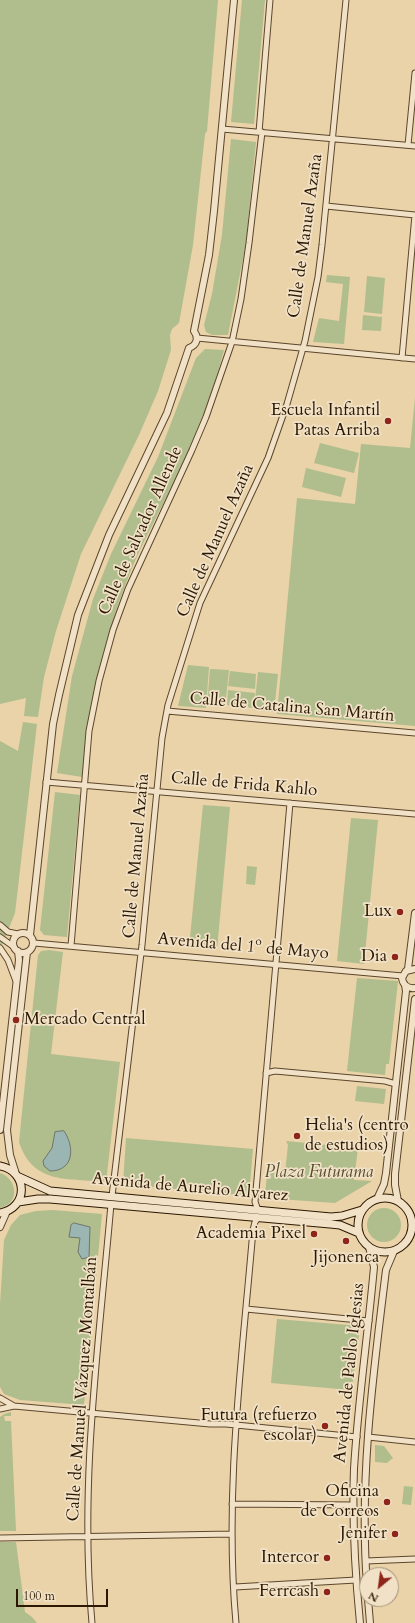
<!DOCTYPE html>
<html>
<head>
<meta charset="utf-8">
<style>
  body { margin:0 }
  #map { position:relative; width:415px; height:1623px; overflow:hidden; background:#ead2a9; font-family:Cardo,serif }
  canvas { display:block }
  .north { position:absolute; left:359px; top:1567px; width:40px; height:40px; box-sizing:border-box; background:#f1e2c7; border:1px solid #a29178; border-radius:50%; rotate:209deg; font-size:11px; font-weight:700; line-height:16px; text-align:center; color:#2c1802 }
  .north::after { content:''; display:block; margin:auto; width:14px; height:18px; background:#8f2418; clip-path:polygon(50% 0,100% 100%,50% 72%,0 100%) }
  .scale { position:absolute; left:16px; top:1589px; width:92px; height:18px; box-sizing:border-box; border:2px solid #2c1802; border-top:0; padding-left:5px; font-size:12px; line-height:14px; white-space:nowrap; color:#2c1802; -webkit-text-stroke:3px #f1e2c7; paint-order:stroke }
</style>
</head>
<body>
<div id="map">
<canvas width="415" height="1623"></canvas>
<div class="north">N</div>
<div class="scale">100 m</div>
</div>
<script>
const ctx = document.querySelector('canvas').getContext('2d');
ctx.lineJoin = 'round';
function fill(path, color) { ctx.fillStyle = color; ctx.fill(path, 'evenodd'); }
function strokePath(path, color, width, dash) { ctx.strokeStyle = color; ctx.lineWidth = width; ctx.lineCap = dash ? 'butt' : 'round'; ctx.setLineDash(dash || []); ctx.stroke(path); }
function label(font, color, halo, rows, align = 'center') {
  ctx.font = font + ' Cardo,serif'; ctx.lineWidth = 3.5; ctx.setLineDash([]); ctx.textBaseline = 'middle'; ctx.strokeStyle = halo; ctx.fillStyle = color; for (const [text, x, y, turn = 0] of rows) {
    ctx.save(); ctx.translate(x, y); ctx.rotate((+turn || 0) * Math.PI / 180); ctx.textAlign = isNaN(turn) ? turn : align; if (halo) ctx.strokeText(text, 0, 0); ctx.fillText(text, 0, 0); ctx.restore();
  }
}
const green = new Path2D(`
  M 0,0 L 218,0 L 207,131 L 205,134 L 193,245 L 179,323 L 172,329 L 170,335 L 171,350 L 158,391 L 139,435 L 81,554 L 56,631 L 44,677 L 38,717 L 24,716 L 26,698 L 0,704 Z
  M 242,0 L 265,0 L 254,124 L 231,122 Z
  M 231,139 L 256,142 L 246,243 L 228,335 L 212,335 L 206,332 L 204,325 L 212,294 L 222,235 Z
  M 327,275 L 350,277 L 344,344 L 313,342 L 319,318 L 339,321 L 343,284 L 326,282 Z
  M 367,276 L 385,278 L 382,314 L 364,312 Z
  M 363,315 L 382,317 L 381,331 L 362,330 Z
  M 205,349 L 224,350 C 212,395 196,439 175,480 C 160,511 143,541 130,573 C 103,639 90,707 82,777 L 57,773 L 72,676 L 93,599 L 111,554 L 158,457 L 196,358 Z
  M 415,398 L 415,726 L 277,714 L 297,498 L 355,504 L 361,444 L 410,448 Z
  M 320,443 L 359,453 L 354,473 L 314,463 Z
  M 306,468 L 346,478 L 341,497 L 302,487 Z
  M 188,665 L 209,667 L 206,708 L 178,706 Z
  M 210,669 L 229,670 L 225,707 L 207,706 Z
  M 230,671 L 256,674 L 255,689 L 228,686 Z
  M 258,672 L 278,674 L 274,712 L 254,710 Z
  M 228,690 L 255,693 L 254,708 L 227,705 Z
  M 23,722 L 37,724 L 15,913 L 0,950 L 0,741 L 18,751 Z
  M 55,792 L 80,795 L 67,937 L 44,935 L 40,930 Z
  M 203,805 L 230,807 L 217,950 L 189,948 Z
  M 351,818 L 378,820 L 364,964 L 337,961 Z
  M 247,866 L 257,867 L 255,885 L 246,884 Z
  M 49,950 L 63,952 L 51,1054 L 120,1062 L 106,1182 C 68,1178 33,1185 19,1142 L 38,955 L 41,951 Z
  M 357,978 L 398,981 L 389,1064 L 386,1064 L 385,1075 L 347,1071 Z
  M 357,1086 L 386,1089 L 384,1104 L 355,1101 Z
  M 126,1138 L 253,1149 L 249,1196 L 123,1184 Z
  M 286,1141 L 358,1148 L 354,1180 L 372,1181 L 335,1203 L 265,1198 L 267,1172 L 285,1173 L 288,1145 Z
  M 0,1173 C 18,1179 20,1204 0,1208 Z
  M367 1225a17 17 0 1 1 34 0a17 17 0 1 1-34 0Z
  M 53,1210 L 102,1214 L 84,1405 L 20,1400 L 4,1394 L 0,1387 L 0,1304 L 4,1240 L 11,1225 L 20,1215 L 36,1211 Z
  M 277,1319 L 360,1326 L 353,1382 L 350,1382 L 350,1390 L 271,1383 Z
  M 11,1412 L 11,1416 L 4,1416 L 5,1421 L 11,1421 L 16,1531 L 0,1531 L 0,1417 L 4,1414 Z
  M 375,1445 L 384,1446 L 393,1458 L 387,1463 L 375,1462 Z
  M 404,1486 L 413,1487 L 411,1505 L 402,1504 Z
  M 0,1542 L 16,1542 L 25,1612 L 32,1617 L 37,1623 L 0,1623 Z`);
const water = new Path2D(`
  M 64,1131 C 75,1147 74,1171 50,1171 L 44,1166 L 43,1161 L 52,1148 L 55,1132 Z
  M 74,1223 L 90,1227 L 89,1257 L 82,1259 L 78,1252 L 80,1238 L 69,1237 L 71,1225 Z`);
const minor = new Path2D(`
  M 222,129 L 415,146
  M 259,132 L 270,0
  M 408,145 L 415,73
  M 326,206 L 415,215 L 402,358
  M 197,338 L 415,359
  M 167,711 L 415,733
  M 46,782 L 415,814
  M 0,925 L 8,932 L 18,934
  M 0,937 L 14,947
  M 34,943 L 403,976
  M 71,946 L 89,731 L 99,681 L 113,630 L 128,589 L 192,450 L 206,417 L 232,342 L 241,299 L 249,243 L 262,132
  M 0,948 L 8,960 L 16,981
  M 266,1073 L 275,1071 L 385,1081 L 396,1084
  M 112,1196 L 142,945 L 162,738 L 168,705 L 200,603 L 268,458 L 287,404 L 305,341 L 318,277 L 322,245 L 346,0
  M 258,1210 L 255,1202 L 290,803
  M 246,1309 L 369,1321
  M 0,1398 L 14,1406
  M 0,1409 L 14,1406 L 210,1424 L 226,1424 L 357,1437
  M 368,1437 L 415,1442
  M 232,1504 L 353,1505
  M 0,1538 L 232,1534
  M 366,1561 L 415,1559
  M 235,1587 L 356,1580
  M 92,1623 C 79,1483 99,1343 111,1204
  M 236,1623 C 224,1492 242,1361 253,1230 L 255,1222 L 258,1218`);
const tertiary = new Path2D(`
  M13 943a10 10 0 1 1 20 0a10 10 0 1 1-20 0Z
  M 30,935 L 53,724 L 59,695 L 78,615 L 109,535 L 167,413 L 189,348 C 197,345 199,338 194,331 L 209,255 L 214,211 L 234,0
  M 408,969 L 415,913
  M 415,969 L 406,971 L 402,978 C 403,985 408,989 415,988
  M 0,1130 L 19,960 L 18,951
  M 16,1174 L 10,1155 L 7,1130 L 27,952
  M 377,1199 L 384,1184 L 386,1173 L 406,991 L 405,985
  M 398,1201 L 395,1185 L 395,1174 L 415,999
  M 0,1227 L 7,1211
  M 367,1585 C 359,1480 373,1375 386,1270 L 394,1251
  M 368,1599 L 370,1623
  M 360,1623 C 355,1572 352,1521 354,1469 C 358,1401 368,1334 374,1267 L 369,1247`);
const secondary = new Path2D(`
  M 0,1166 C 28,1171 29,1208 0,1213
  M 17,1176 L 50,1191 L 331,1217 L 342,1216 L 362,1210
  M358 1225a27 27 0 1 1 54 0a27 27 0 1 1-54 0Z
  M 18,1202 L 38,1199 L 50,1199 L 330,1224 L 340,1225 L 359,1233`);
const markers = [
  [388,421,4,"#8f2418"],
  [400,912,4,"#8f2418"],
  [395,957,4,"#8f2418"],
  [16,1020,4,"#8f2418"],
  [297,1136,4,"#8f2418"],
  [314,1234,4,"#8f2418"],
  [346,1241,4,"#8f2418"],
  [325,1426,4,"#8f2418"],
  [387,1502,4,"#8f2418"],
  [395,1534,4,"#8f2418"],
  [327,1558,4,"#8f2418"],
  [327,1592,4,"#8f2418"]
];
const streetNames = [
  ["Calle de Manuel Azaña",306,236,-82],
  ["Calle de Salvador Allende",141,531,-66],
  ["Calle de Manuel Azaña",216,541,-66],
  ["Calle de Catalina San Martín",292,708,5],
  ["Calle de Frida Kahlo",244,785,5],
  ["Calle de Manuel Azaña",137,856,-85],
  ["Avenida del 1º de Mayo",243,947,5],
  ["Avenida de Aurelio Álvarez",190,1188,5],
  ["Avenida de Pablo Iglesias",350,1373,-84],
  ["Calle de Manuel Vázquez Montalbán",83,1389,-86]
];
const poiNames = [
  ["Escuela Infantil",380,411],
  ["Patas Arriba",380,431],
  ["Lux",392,912],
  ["Dia",387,957],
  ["Mercado Central",24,1020,"left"],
  ["Helia's (centro",305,1126,"left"],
  ["de estudios)",305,1146,"left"],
  ["Academia Pixel",306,1234],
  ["Jijonenca",346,1258,"center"],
  ["Futura (refuerzo",317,1416],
  ["escolar)",317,1436],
  ["Oficina",379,1492],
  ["de Correos",379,1512],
  ["Jenifer",387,1534],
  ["Intercor",319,1558],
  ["Ferrcash",319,1592]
];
const parkNames = [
  ["Plaza Futurama",319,1173]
];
fill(green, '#b0bd8d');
fill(water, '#9bb5b3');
strokePath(water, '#6f766c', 1);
strokePath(minor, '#5c462c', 7);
strokePath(tertiary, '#5c462c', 8);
strokePath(secondary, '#2c1802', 9);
strokePath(minor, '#f1e2c7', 5);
strokePath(tertiary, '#f1e2c7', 6);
strokePath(secondary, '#f1e2c7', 7);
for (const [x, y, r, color] of markers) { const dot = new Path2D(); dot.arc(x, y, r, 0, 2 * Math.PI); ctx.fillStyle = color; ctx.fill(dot); strokePath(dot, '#f1e2c7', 1.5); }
label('17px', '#2c1802', '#f1e2c7', streetNames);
label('17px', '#2c1802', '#f1e2c7', poiNames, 'right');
label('italic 17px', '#544a2c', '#f1e2c7', parkNames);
</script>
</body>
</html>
